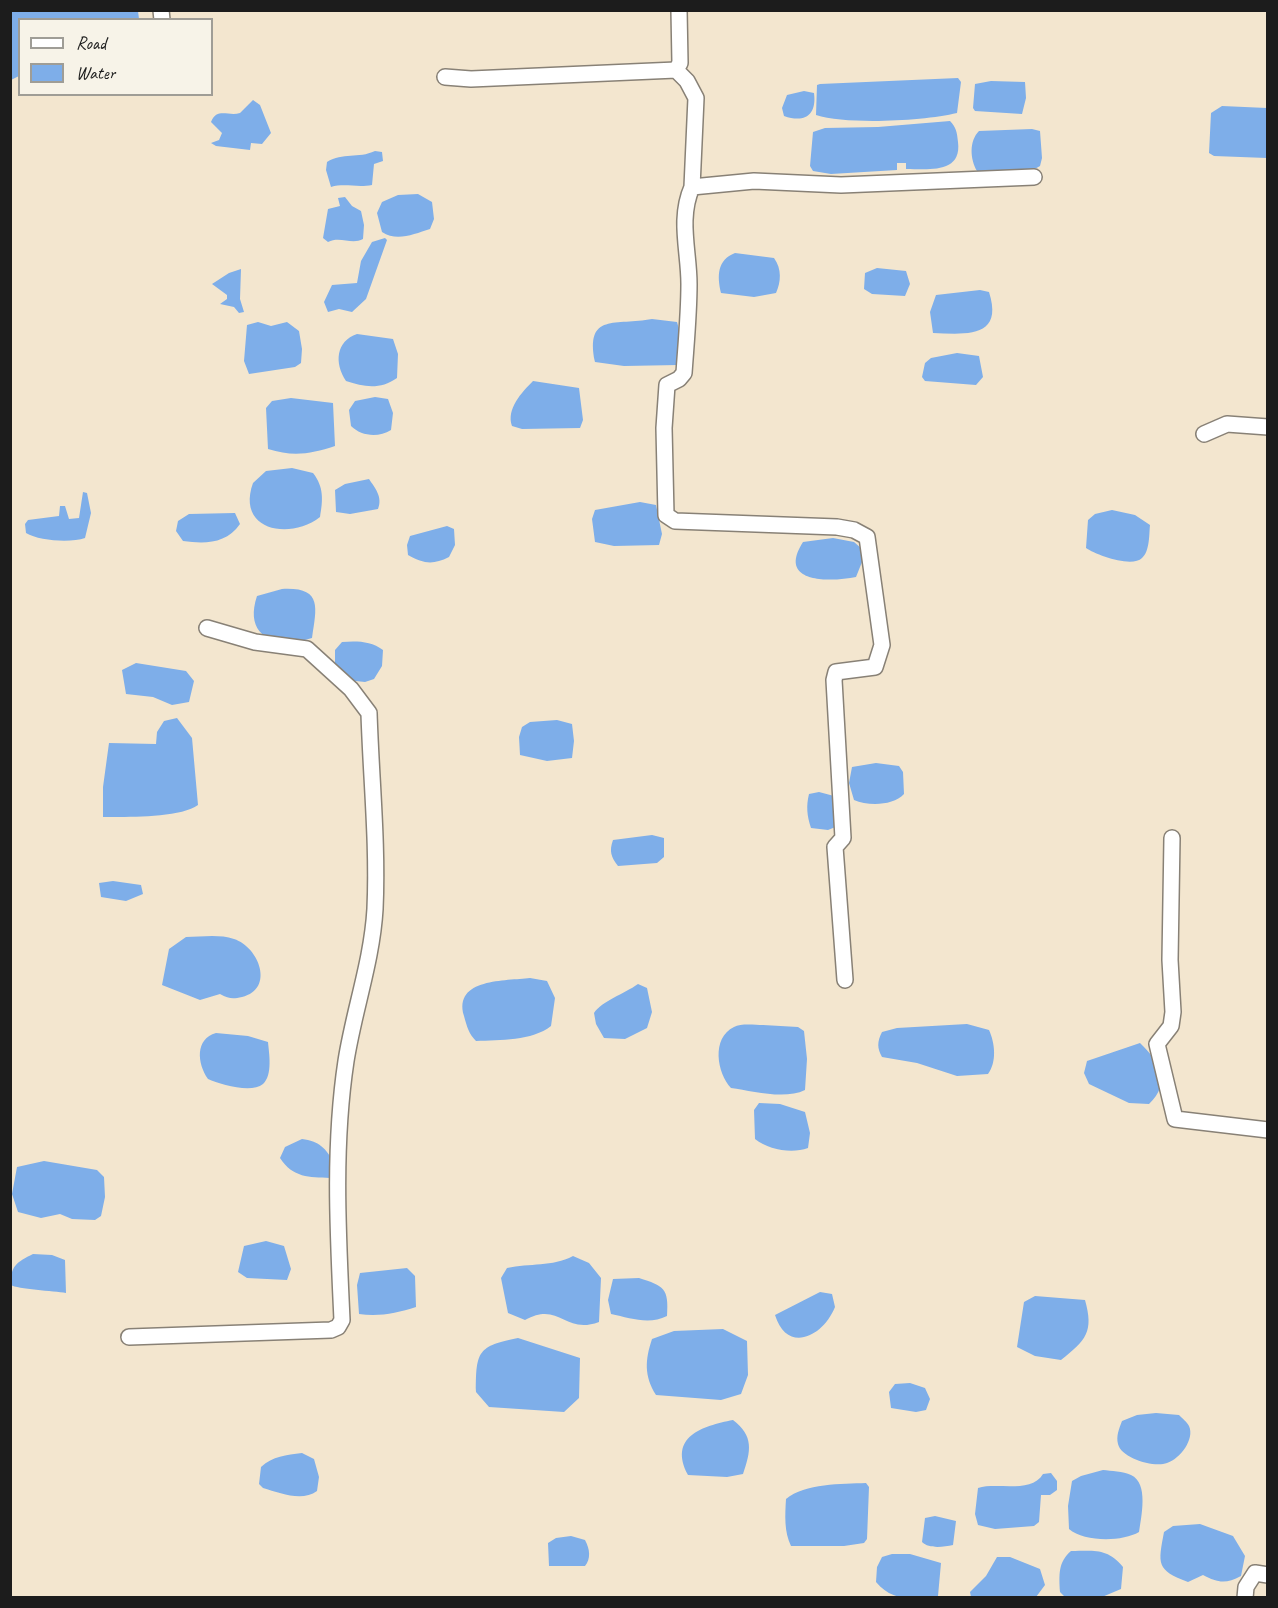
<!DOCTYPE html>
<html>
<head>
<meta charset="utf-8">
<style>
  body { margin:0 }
  #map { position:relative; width:1278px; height:1608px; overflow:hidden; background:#f3e6cf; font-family:Caveat,sans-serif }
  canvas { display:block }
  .frame { position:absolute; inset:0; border:12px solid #1c1c1c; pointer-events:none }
  .legend { position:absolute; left:18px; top:18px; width:195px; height:78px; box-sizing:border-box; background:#f7f3e8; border:2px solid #9f9d96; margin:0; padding:8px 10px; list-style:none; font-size:18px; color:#1c1c1c }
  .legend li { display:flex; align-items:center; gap:12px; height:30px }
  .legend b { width:30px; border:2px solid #9f9d96 }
</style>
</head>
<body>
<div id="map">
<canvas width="1278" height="1608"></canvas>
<div class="frame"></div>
<ul class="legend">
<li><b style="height:8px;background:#fff"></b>Road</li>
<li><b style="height:16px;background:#7eaee9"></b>Water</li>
</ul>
</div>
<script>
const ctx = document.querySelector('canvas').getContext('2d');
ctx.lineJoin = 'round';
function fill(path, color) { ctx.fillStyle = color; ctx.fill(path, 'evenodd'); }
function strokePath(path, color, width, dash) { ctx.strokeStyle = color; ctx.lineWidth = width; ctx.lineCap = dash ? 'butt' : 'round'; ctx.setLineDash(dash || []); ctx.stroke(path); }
const water = new Path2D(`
  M 11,10 L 138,11 L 139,19 L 20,20 L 19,76 L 11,80 Z
  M 958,78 L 961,82 L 957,113 C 924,121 847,125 816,115 L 817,85 L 820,84 Z
  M 991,81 L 1025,82 L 1026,98 L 1022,114 L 975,111 L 973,108 L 975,84 Z
  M 804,91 L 814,93 C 817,116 804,123 784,116 L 782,108 L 787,95 Z
  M 253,100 L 260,105 L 271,133 L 262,144 L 251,143 L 250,150 L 216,146 L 211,143 L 219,140 L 222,133 L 211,122 C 217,107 229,117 240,113 Z
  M 1222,106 L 1267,108 L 1267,158 L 1214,156 L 1209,153 L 1211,113 Z
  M 950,121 C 956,127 957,132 958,142 C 962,174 928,169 906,169 L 906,163 L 897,163 L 897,170 L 831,174 L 813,171 L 810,166 L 813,132 L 825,128 L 878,127 Z
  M 1032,129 L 1040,131 L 1042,158 L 1040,166 L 1033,170 L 977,171 C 970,159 969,141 979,131 Z
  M 375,151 L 382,152 L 383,161 L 374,164 L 372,185 C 357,188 345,183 331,187 L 326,170 L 327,162 C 343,152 358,159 375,151 Z
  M 418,194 L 432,202 L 434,219 L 430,229 C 414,234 397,242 382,232 L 377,213 L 382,202 L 398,195 Z
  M 345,197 L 352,206 L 361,211 L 364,225 L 363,239 C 352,245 340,236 328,242 L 323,238 L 328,209 L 340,206 L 338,198 Z
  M 385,238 L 387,240 L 366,299 L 352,312 L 339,309 L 328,312 L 324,302 L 332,285 L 357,283 L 361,261 L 372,242 Z
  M 735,253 L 774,258 C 782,269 781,282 776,293 L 754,297 L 721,293 C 717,276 717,260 735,253 Z
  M 877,268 L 906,271 L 910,284 L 905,296 L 872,294 L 864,289 L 865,273 Z
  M 241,269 L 240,299 L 244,312 L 239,313 L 234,307 L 220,304 L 227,299 L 227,295 L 212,284 L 229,273 Z
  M 980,290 L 989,292 C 1004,339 965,334 933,333 L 930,312 L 936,295 Z
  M 652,319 L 677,322 L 681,336 L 678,365 L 624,366 L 595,362 C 585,312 616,326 652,319 Z
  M 258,322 L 271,326 L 287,322 L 299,331 L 302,349 L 301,363 L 295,367 L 249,374 L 244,361 L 247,325 Z
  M 357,334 L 393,339 L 398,354 L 397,378 C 380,390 364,387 346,381 C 334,363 336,341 357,334 Z
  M 957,353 L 979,356 L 983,377 L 976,385 L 925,381 L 922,377 L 925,363 L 931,358 Z
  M 533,381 L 579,388 L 583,420 L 580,428 L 522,429 L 512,426 C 506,409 522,392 533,381 Z
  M 375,397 L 388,399 L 393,413 L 391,430 C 378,438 361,436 351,426 L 349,410 L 355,401 Z
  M 291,398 L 333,403 L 335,446 C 311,454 293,457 268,449 L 266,408 L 272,401 Z
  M 292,468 L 313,473 C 324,487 323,500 320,517 C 289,541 236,530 253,483 L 266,471 Z
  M 369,479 C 375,488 383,497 378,509 L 350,514 L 336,512 L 335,490 L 345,484 Z
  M 83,492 L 87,493 L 91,513 L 85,538 C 71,543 39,541 26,533 L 25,524 L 28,520 L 59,516 L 60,506 L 65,506 L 69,519 L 79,518 Z
  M 640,502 L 656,505 L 662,534 L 659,545 L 614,546 L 595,542 L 592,519 L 595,510 Z
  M 1112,510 L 1135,515 L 1150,525 C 1149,534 1150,551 1142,558 C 1132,568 1096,555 1086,548 L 1088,520 L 1095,514 Z
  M 235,513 L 240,524 C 226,544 205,544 183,541 L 176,531 L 178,521 L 189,514 Z
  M 447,526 L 454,529 L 455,545 L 449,557 C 433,565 424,564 408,555 L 407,545 L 410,536 Z
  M 833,538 L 854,542 L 861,548 L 862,562 L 856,577 C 831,582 776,584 803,542 Z
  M 282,589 C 322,587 317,606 312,638 C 277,649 243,638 257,596 Z
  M 342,642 C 357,641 371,641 383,650 L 382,666 L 374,679 L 365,682 L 346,680 L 335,665 L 335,650 Z
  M 136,663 L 186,671 L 194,681 L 189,702 L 172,705 L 153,697 L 126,694 L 122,670 Z
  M 177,718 L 192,738 L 198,805 C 180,818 127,817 103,817 L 103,787 L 109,743 L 156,744 L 157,732 L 164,721 Z
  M 557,720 L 572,724 L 574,741 L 572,758 L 547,761 L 520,755 L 519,737 L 522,727 L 530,722 Z
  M 876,763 L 899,766 L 903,772 L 904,794 C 893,806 868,806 854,800 L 849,783 L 852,767 Z
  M 819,792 L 834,796 L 838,826 L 828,830 L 811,828 C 807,816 806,806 809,794 Z
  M 652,835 L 664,838 L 664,857 L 657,863 L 618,866 C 611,857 609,851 613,840 Z
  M 113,881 L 141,885 L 143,894 L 126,901 L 101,897 L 99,883 Z
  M 186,937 C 201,937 219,934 234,939 C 259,947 275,989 242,997 C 233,999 229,999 220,994 L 200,1000 L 162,985 L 169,949 Z
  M 530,978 L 547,981 L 555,998 L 551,1026 C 532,1041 500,1040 476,1041 C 469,1034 467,1027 464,1016 C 453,978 506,981 530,978 Z
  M 638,984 L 647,988 L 652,1012 L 647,1028 L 625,1039 L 604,1038 L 596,1024 L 594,1013 C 602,1001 624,994 638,984 Z
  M 967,1024 L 989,1030 C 995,1043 997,1062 988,1074 L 957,1076 L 917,1063 L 882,1057 C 877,1048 877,1042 882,1032 L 897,1028 Z
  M 763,1025 L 798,1027 L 804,1031 L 807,1059 L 805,1090 C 785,1100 752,1091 731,1088 C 717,1073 711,1038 734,1027 C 741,1023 755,1025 763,1025 Z
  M 216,1033 L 248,1036 L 268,1042 C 269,1053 273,1075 263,1084 C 251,1094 220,1084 208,1079 C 197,1063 195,1039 216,1033 Z
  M 1140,1043 C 1159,1061 1172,1083 1149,1104 L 1129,1103 L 1089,1084 L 1084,1073 L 1087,1061 Z
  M 759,1103 L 780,1104 L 805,1112 L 810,1133 L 808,1148 C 792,1154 769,1150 755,1139 L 754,1110 Z
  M 302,1139 C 319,1141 326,1148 334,1163 L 330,1178 C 309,1177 293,1178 280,1158 L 285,1147 Z
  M 44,1161 L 97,1170 L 104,1177 L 105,1197 L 101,1216 L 95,1220 L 72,1219 L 60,1214 L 41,1218 L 18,1212 L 12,1194 L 17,1167 Z
  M 266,1241 L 284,1246 L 291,1269 L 287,1280 L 247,1278 L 238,1272 L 244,1246 Z
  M 33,1254 L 52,1255 L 65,1260 L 66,1293 C 54,1291 17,1289 11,1285 C 10,1266 17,1262 33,1254 Z
  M 573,1256 L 589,1263 L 601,1278 L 599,1322 C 564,1335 560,1301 525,1320 L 508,1313 L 501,1278 L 507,1268 C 530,1263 552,1267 573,1256 Z
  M 407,1268 L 415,1276 L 416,1307 C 397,1313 379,1317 359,1314 L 357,1285 L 360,1273 Z
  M 639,1278 C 664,1286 669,1288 667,1316 C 649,1325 630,1318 611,1314 L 608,1300 L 613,1279 Z
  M 820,1292 L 832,1294 L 835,1307 C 823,1337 787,1354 775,1315 Z
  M 1035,1296 L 1085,1300 C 1094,1332 1086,1340 1061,1360 L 1035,1356 L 1017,1347 L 1024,1302 Z
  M 723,1329 L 747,1341 L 748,1375 L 741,1394 L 721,1400 L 656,1395 C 644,1376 645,1360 652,1339 L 674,1331 Z
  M 518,1338 L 580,1358 L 579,1398 L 564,1412 L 489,1407 L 476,1392 C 476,1351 478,1346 518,1338 Z
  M 910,1383 L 925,1388 L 930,1399 L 926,1410 L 916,1412 L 891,1408 L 889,1392 L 895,1384 Z
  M 1156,1413 L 1179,1415 C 1182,1418 1187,1422 1189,1426 C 1195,1439 1180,1459 1167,1463 C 1154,1468 1121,1458 1118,1444 C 1116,1436 1119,1429 1122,1421 L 1137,1415 Z
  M 733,1420 C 754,1436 751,1451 743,1474 L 727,1477 L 688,1475 C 668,1437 702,1426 733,1420 Z
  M 302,1453 L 314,1459 L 319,1477 L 317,1491 C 302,1502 280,1493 263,1488 L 259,1484 L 261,1467 C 273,1456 286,1455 302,1453 Z
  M 1103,1470 C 1111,1471 1123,1471 1131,1475 C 1149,1483 1141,1517 1139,1532 C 1122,1542 1084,1542 1069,1529 L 1068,1506 L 1072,1481 L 1081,1476 Z
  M 1051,1473 L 1057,1481 L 1057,1490 L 1050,1495 L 1041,1495 L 1039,1522 L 1034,1526 L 995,1529 L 978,1525 L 975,1514 L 978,1488 C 997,1482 1031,1494 1043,1474 Z
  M 866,1483 L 869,1487 L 867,1539 L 864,1543 L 844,1546 L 791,1546 C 784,1532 785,1515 786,1499 C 805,1483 842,1484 866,1483 Z
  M 935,1516 L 956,1521 L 953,1545 C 943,1547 929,1549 922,1542 L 925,1518 Z
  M 1200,1524 L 1233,1536 L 1245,1556 L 1241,1576 C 1226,1584 1218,1583 1203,1575 L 1188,1582 C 1156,1570 1158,1564 1164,1532 L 1173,1526 Z
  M 571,1536 L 585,1540 C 590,1549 591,1559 585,1566 L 549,1566 L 548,1543 L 556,1538 Z
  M 1071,1551 C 1095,1551 1107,1548 1123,1567 L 1121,1589 L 1102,1597 L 1065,1597 L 1060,1592 C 1059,1575 1058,1562 1071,1551 Z
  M 892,1554 L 910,1554 L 941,1563 L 938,1596 C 914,1600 893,1602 876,1582 L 877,1567 L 882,1557 Z
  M 997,1557 L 1010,1557 L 1040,1569 L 1045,1585 L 1036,1597 L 971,1597 L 970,1592 L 986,1576 Z`);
const minor = new Path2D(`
  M 161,10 L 162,20
  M 676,70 L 687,81 L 696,98 L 692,187 C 678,219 689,251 689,284 C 689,314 686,344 684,373 L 679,379 L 667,385 L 664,428 L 666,515 L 675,521 L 837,527 L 854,530 L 867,537 L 882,645 L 875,667 L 836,672 L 834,680 L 843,838 L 835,847 L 845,980
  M 445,77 L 471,79 L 676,70 L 680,63 L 679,10
  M 692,187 L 754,181 L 841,185 L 1034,177
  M 1204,434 L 1227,424 L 1268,427
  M 1172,838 L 1170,960 L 1173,1012 L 1171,1026 L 1157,1044 L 1175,1119 L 1268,1130
  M 129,1337 L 331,1330 L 338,1327 L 342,1320 C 338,1234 333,1147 346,1061 C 354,1010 372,961 375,909 C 378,844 371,778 369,713 L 351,689 L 307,649 L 255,642 L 207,628
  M 1245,1598 L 1246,1587 L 1255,1573 L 1268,1575`);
fill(water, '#7eaee9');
strokePath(minor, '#888176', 18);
strokePath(minor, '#fff', 15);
</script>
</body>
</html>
